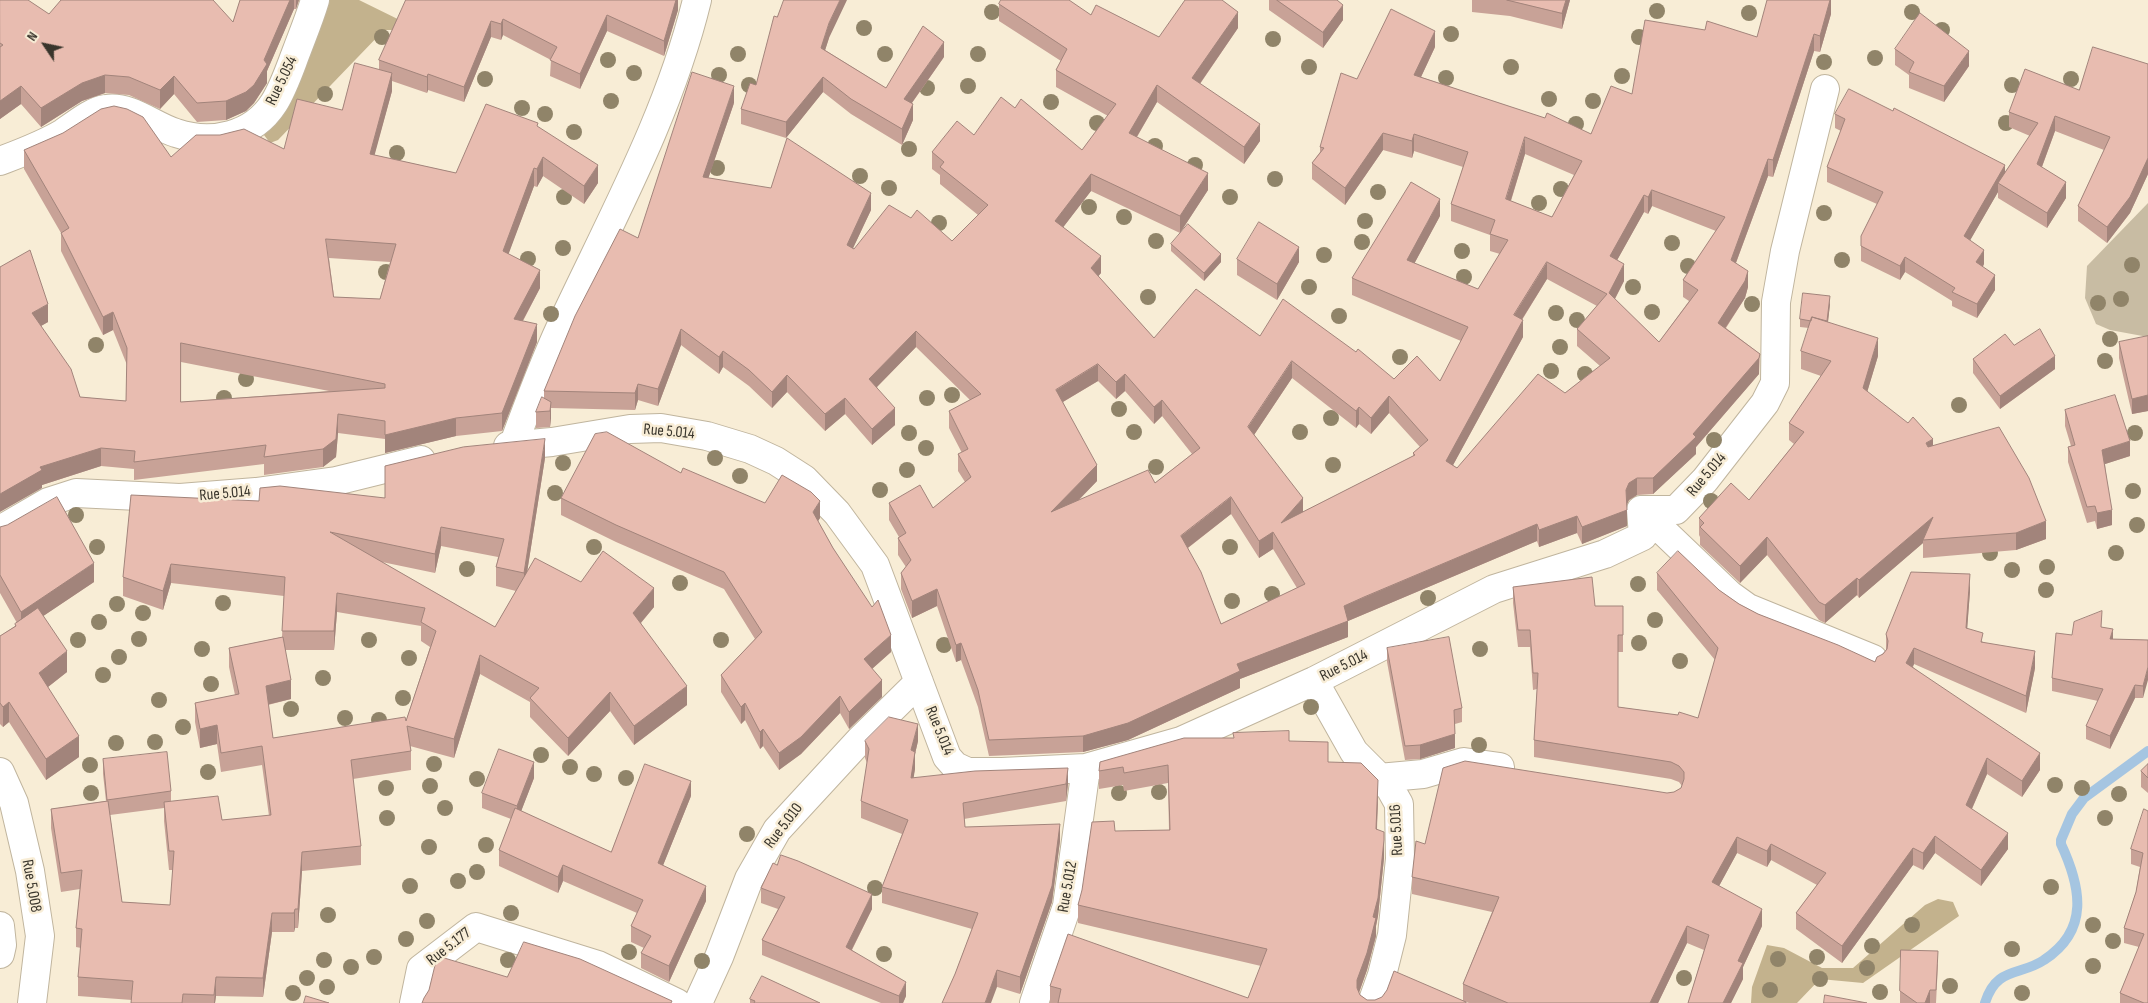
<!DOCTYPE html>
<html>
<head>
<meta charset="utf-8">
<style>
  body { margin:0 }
  #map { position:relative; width:2148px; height:1003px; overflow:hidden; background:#f8edd6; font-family:"Sofia Sans Condensed",sans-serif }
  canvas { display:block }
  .north { position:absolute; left:20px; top:20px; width:50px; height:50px; -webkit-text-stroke:4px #f8edd6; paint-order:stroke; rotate:304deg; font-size:14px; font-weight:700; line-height:20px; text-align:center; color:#39352c }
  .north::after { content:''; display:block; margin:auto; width:18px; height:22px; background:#39352c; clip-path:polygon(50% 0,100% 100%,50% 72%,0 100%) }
</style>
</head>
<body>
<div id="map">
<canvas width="2148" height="1003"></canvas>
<div class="north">N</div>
</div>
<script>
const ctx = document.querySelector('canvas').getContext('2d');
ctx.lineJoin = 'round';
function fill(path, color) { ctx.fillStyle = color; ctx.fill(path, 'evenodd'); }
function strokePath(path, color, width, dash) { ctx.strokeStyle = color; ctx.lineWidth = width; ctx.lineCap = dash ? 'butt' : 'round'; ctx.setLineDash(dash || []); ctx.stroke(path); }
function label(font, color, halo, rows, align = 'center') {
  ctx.font = font + ' "Sofia Sans Condensed",sans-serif'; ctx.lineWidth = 5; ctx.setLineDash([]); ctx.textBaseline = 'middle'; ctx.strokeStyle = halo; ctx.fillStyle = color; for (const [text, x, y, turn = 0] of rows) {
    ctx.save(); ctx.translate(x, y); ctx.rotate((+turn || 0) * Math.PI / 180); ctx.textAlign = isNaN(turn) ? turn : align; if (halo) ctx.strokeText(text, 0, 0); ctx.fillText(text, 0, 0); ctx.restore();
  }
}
const green = new Path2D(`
  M 2148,203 L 2148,337 L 2110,330 L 2096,324 L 2085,298 L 2087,266 Z`);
const forest = new Path2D(`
  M 316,0 L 359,0 L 420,30 L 384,30 L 278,140 L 270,143 L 258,127 Z
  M 1938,899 L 1953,902 L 1959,916 L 1863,983 L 1820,979 L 1797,1003 L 1751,1003 L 1752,987 L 1767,945 L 1784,948 L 1822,968 L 1853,968 L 1925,905 Z`);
const stream = new Path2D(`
  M 1985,1003 C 1996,966 2021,976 2044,960 C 2090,930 2081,887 2061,844 L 2061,840 L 2072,814 L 2084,798 L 2148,751`);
const street = new Path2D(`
  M 0,161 C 21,153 43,145 63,133 C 75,125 91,111 106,109 C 131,105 153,126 176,133 C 212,145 253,136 274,103 C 284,87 290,68 297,50 C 303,34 310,17 315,0
  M 508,446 L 552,442 L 630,429 L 661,428 L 707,436 L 750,449 L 776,461 L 804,479 L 837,513 L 875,565 L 947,757 L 955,766 L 968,772 L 1002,772 L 1086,768 L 1181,741 L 1314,681 L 1494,589 L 1605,554 L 1643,536 L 1641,510 L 1676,510 L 1705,480 L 1765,403 L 1775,383 L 1776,302 L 1785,251 L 1825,89
  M 513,446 C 528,405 543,365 561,326 C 611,219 669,115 697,0
  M 1641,510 L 1730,595 L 1748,608 L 1873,659
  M 0,530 L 48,502 L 76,493 L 180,498 L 256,492 L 336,481 L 421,460
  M 1314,681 L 1354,752 L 1390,788 L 1399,804 L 1400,859 L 1392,935 L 1382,975 L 1372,1003
  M 1379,778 L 1423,774 L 1464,762 L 1500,767
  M 414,1003 L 421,969 L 476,927 L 598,965 L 677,1003
  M 698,1003 L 719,957 L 749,879 L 777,830 L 860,740 L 919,682
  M 1034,1003 L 1067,906 L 1086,768`);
const secondary = new Path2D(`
  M 0,772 L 14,803 L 30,871 L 40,936 L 32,1003
  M 0,926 L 2,945 L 0,954`);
const trees = [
  [1657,11],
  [992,12],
  [1912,12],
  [1749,13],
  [864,28],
  [1942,30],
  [1451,34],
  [382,37],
  [1639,37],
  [1273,39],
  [738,54],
  [885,54],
  [978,54],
  [1875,58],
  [608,60],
  [1824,62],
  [1309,67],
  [1511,67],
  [634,73],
  [719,75],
  [1622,76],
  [1446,78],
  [485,79],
  [2071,79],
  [749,85],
  [2012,85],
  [968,86],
  [927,88],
  [325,94],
  [1549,99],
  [611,101],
  [1593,101],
  [1051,102],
  [522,108],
  [545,114],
  [1097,123],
  [2006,123],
  [1576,124],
  [574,132],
  [1155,146],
  [909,149],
  [397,153],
  [1195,165],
  [717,168],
  [860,176],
  [1275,179],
  [889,188],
  [1561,189],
  [1378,192],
  [564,197],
  [1230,197],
  [1539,203],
  [1089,207],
  [1824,213],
  [1124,217],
  [1365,221],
  [939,223],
  [1156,241],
  [1362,242],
  [1672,243],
  [563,248],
  [1462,251],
  [1324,255],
  [528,259],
  [1842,260],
  [2132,265],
  [1688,266],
  [386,272],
  [1464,277],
  [1309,287],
  [1633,287],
  [1148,297],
  [2121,299],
  [2098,303],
  [1752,304],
  [1652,312],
  [1556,313],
  [551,314],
  [1339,316],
  [1577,320],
  [2110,339],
  [96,345],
  [1560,347],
  [1400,357],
  [2105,361],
  [1551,371],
  [1585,374],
  [246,379],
  [952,395],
  [224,398],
  [927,398],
  [1959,405],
  [1119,409],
  [1331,418],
  [1134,432],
  [1300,432],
  [909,433],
  [2135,433],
  [1714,440],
  [926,448],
  [715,458],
  [563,463],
  [1333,465],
  [1156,467],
  [907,470],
  [740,476],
  [880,490],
  [2133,491],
  [555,493],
  [1711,501],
  [76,515],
  [2137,525],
  [97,547],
  [594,547],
  [1230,547],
  [1990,553],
  [2116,553],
  [2047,567],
  [467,569],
  [2012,570],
  [680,583],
  [1638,584],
  [2046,590],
  [1272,594],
  [1428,598],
  [1232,601],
  [223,603],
  [117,604],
  [143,613],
  [1655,620],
  [99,622],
  [139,639],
  [78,640],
  [369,640],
  [721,640],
  [1639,643],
  [944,645],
  [202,649],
  [1480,649],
  [119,657],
  [409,658],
  [1680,661],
  [103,675],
  [323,678],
  [211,684],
  [403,698],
  [159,700],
  [1311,707],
  [291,709],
  [345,718],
  [379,720],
  [183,727],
  [155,742],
  [116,743],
  [1479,745],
  [541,755],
  [434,764],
  [90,765],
  [570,767],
  [208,772],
  [594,774],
  [626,778],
  [477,779],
  [2055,785],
  [430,786],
  [386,788],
  [2082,788],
  [1159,792],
  [91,793],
  [1119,793],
  [2119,794],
  [445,808],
  [387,818],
  [2105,818],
  [747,834],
  [486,845],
  [429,847],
  [477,872],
  [458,881],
  [410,886],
  [2051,887],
  [875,888],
  [511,913],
  [328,915],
  [427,921],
  [1912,925],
  [2093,925],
  [406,939],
  [2113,941],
  [1872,946],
  [2012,949],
  [629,952],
  [884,954],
  [374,957],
  [1817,957],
  [1778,959],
  [324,960],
  [508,960],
  [702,961],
  [2093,966],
  [351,967],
  [1867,968],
  [307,978],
  [1684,978],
  [1820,979],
  [1950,986],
  [327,987],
  [1770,990],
  [1880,992],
  [293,993],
  [2022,993]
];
const wall = new Path2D(`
  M 0,0 L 49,14 L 233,22 L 240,0 L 299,0 L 296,9 L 294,9 L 267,71 L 267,83 L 254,103 L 246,111 L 226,120 L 197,122 L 174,94 L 160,109 L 129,95 L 105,93 L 82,101 L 41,127 L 21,104 L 0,119 Z
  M 406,0 L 678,0 L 678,10 L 664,56 L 607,31 L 580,89 L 550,76 L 551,60 L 503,35 L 501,40 L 491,37 L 464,102 L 428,90 L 427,93 L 392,81 L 392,91 L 374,155 L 456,173 L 538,127 L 598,183 L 584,204 L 543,176 L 537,187 L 534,186 L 508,254 L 540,288 L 523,321 L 537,342 L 502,431 L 456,436 L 385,453 L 385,439 L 338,433 L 336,457 L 323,467 L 264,475 L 264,464 L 134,480 L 134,469 L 101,466 L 42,485 L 42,488 L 0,267 L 48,322 L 41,326 L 80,397 L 126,401 L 127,365 L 113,330 L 103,335 L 61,251 L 61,233 L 24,169 L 24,150 L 171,157 L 284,149 L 342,110 L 379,70 L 379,60 ZM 329,258 L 390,262 L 380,299 L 334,297 ZM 181,362 L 329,391 L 181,402 Z
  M 1269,0 L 1337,0 L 1343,20 L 1323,48 L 1269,10 Z
  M 1472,0 L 1570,0 L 1562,29 L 1510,16 L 1472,12 Z
  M 1831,0 L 1831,14 L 1820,52 L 1814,51 L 1773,177 L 1768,176 L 1736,263 L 1748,287 L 1745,298 L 1726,328 L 1760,354 L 1759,374 L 1696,447 L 1696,454 L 1653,494 L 1637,495 L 1629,500 L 1626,505 L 1627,526 L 1582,544 L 1577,533 L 1539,547 L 1537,541 L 1348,621 L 1348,637 L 1240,679 L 1240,688 L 1128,740 L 1083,752 L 989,756 L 978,707 L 961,660 L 956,662 L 937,606 L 912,618 L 901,589 L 901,573 L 906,567 L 898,555 L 898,538 L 899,537 L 889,520 L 889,503 L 933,508 L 965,482 L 958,471 L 958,454 L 962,453 L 949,428 L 949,411 L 970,400 L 916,347 L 877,387 L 895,425 L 872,445 L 845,414 L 825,431 L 787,392 L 772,408 L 749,386 L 723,367 L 719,374 L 681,345 L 658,406 L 638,400 L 635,410 L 551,408 L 551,418 L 550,427 L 536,428 L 536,412 L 544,398 L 544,391 L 638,238 L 734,103 L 708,178 L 871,210 L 853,248 L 854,249 L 952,241 L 978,215 L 940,184 L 940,175 L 932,169 L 932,152 L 974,135 L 1015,108 L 1082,150 L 1108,116 L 1056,87 L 1056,70 L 1061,61 L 999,21 L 999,4 L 1091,15 L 1159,37 L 1238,28 L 1200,84 L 1260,141 L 1244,164 L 1157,102 L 1137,137 L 1208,190 L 1180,233 L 1091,191 L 1063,227 L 1101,273 L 1098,276 L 1154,338 L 1260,336 L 1394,379 L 1440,381 L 1461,341 L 1352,295 L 1352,278 L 1440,216 L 1414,264 L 1478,289 L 1500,254 L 1490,251 L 1490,235 L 1451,221 L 1451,204 L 1463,167 L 1414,151 L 1412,158 L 1383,150 L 1345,205 L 1312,179 L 1312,163 L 1320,152 L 1320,147 L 1357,79 L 1435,47 L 1421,77 L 1591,134 L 1632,94 L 1705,30 L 1757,37 ZM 1525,154 L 1574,175 L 1552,217 L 1511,201 ZM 1652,206 L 1716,231 L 1683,280 L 1683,297 L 1689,301 L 1659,342 L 1615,299 L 1624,281 L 1617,260 L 1644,212 L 1648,214 ZM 1547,279 L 1597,306 L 1577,329 L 1577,346 L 1600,366 L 1565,393 L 1457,468 L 1453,465 L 1523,337 L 1522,320 ZM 1292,378 L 1356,428 L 1359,424 L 1371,434 L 1389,413 L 1420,447 L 1413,453 L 1413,456 L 1303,512 L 1254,435 ZM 1098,381 L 1116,399 L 1125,391 L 1154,424 L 1162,416 L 1192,454 L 1155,483 L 1079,500 L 1097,481 L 1063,402 ZM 1231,514 L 1259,558 L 1273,549 L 1297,588 L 1221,624 L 1188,548 Z
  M 777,17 L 829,38 L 825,50 L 886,88 L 944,57 L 912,103 L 913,120 L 902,145 L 851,114 L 823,92 L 786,138 L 741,124 L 741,109 L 756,85 Z
  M 1895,49 L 1969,66 L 1944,102 L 1909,88 L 1909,75 L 1895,65 Z
  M 2148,64 L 2148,174 L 2130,213 L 2107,243 L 2078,221 L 2078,206 L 2104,150 L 2055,131 L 2042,167 L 2066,198 L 2047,228 L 1998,198 L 1998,192 L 1970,240 L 1984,264 L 1983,267 L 1995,290 L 1977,318 L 1952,306 L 1952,301 L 1905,272 L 1900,280 L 1861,261 L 1861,236 L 1877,204 L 1827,182 L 1827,167 L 1841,131 L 1835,128 L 1835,114 L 2005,172 L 2030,136 L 2009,127 L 2009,112 L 2079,90 Z
  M 1171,244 L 1221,262 L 1204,281 L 1171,251 Z
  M 1237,259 L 1299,262 L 1277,300 L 1237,275 Z
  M 1830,304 L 1828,322 L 1878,356 L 1867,392 L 2046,539 L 2016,550 L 1923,558 L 1923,543 L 1859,598 L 1857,595 L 1825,623 L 1819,620 L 1767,555 L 1740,583 L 1700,545 L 1700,537 L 1699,535 L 1699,518 L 1749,500 L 1794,444 L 1789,440 L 1789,423 L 1821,376 L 1801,369 L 1801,351 L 1809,328 L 1800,327 L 1800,319 Z
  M 2148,336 L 2148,411 L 2132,414 L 2119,358 L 2119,342 Z
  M 2014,345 L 2055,369 L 2000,409 L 1973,373 L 1973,359 Z
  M 2065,410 L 2130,456 L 2105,464 L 2112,525 L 2097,529 L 2095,521 L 2087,523 L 2068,462 L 2068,447 L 2071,446 L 2065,426 Z
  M 545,458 L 527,572 L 581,582 L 654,607 L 641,623 L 687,705 L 634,745 L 610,711 L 568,756 L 530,717 L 530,702 L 480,674 L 454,758 L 410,746 L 411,751 L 411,770 L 353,779 L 361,846 L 361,865 L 302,871 L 298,928 L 295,928 L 294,932 L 272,932 L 263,997 L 216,996 L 215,1003 L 131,1003 L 132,1000 L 78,996 L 78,977 L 81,948 L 76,947 L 76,928 L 80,889 L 61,892 L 51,828 L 51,809 L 106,801 L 103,774 L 103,759 L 171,791 L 171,802 L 222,820 L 269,816 L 262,765 L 221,772 L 217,744 L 200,748 L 195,722 L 195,703 L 235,695 L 229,667 L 229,648 L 282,637 L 284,596 L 171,583 L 163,610 L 123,596 L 123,577 L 259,501 L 385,498 ZM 441,546 L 498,557 L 496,567 L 496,586 L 516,591 L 495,627 L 382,562 L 435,573 ZM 337,612 L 421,626 L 421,641 L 430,647 L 406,721 L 273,738 L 268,705 L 291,699 L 285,650 L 334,650 ZM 164,808 L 164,821 L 169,870 L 173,870 L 170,905 L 122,902 L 110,815 Z
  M 561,498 L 765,503 L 820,518 L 818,521 L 891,652 L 872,669 L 882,697 L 849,729 L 840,713 L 801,754 L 779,770 L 763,746 L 760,749 L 745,720 L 741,724 L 721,692 L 721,675 L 755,639 L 724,589 L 616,542 L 561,515 Z
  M 0,527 L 94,582 L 43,616 L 67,672 L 48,687 L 79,757 L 46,780 L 9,722 L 3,727 L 0,724 L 0,636 L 15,626 L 15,624 L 17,623 L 0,593 Z
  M 1657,573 L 1719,590 L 1739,604 L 1758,614 L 1875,662 L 1886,650 L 1886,634 L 1970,591 L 1967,628 L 1983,642 L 2035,668 L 2026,713 L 1914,664 L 1913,667 L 2040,770 L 2022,797 L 1987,774 L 1972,809 L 2008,849 L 1981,886 L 1935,853 L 1923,870 L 1913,865 L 1842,963 L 1796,929 L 1796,913 L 1817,885 L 1771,860 L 1767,867 L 1737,853 L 1719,886 L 1762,926 L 1743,967 L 1743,979 L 1731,1003 L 1688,1003 L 1704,950 L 1687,943 L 1658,1003 L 1469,1003 L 1466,1002 L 1466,1003 L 1050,1003 L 1050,986 L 1248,998 L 1261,966 L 1078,923 L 1078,905 L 1115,831 L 1169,830 L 1168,783 L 1124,791 L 1123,785 L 1099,789 L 1099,771 L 1100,762 L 1289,741 L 1328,762 L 1378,798 L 1377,830 L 1384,858 L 1378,916 L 1376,926 L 1376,936 L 1367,970 L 1359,993 L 1360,995 L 1367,1000 L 1463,1000 L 1463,984 L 1492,912 L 1412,894 L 1412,877 L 1425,844 L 1667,793 L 1674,792 L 1681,788 L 1682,786 L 1679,782 L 1671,779 L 1534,757 L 1534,740 L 1537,689 L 1533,690 L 1530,647 L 1518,647 L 1513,603 L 1513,587 L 1595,606 L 1623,606 L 1623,652 L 1618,652 L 1618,707 L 1698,718 L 1715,660 L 1657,590 Z
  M 2102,627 L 2113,639 L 2148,640 L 2143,698 L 2135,698 L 2110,749 L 2086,739 L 2086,726 L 2098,701 L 2052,691 L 2052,678 L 2072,635 Z
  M 1387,648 L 1462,708 L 1462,722 L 1455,724 L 1455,748 L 1420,759 L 1405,760 L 1387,662 Z
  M 865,741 L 918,741 L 915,754 L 915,769 L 913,778 L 1068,784 L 1066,801 L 964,819 L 965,827 L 1060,841 L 1052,902 L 1020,994 L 955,974 L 972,929 L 882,903 L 882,887 L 902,834 L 861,818 L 861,801 L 867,763 L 865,758 Z
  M 2148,764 L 2148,793 L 2141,787 L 2141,771 Z
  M 534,778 L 521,811 L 611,852 L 691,796 L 663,865 L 706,901 L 669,982 L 641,968 L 641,953 L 644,948 L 631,942 L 631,926 L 637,913 L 563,881 L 558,893 L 499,866 L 499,850 L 511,819 L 482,808 L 482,793 Z
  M 2148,811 L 2148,1003 L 2120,1003 L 2120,993 L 2139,947 L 2124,943 L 2124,928 L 2136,892 L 2140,867 L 2131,864 L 2131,849 Z
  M 761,888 L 872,909 L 852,950 L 906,996 L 903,1003 L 881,1003 L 762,955 L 762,940 L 778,909 L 761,903 Z
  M 1938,964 L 1936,1003 L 1900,1003 L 1900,991 Z
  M 750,999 L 820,1003 L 750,1003 Z`);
const shadedWall = new Path2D(`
  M 290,0 L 294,0 L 294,9 L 267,71 L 267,83 L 254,103 L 246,111 L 226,120 L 226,101 L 264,60 Z
  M 296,0 L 299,0 L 296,9 Z
  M 676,0 L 678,0 L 678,10 L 664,56 L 664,41 Z
  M 840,0 L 847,0 L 829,38 L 821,63 L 821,48 L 829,23 Z
  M 1566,0 L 1570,0 L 1562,29 L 1562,13 Z
  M 1830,0 L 1831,0 L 1831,14 L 1820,52 L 1820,36 Z
  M 1343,5 L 1343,20 L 1323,48 L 1323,32 Z
  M 1238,12 L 1238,28 L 1192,95 L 1192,78 Z
  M 607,15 L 607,31 L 580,89 L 580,74 Z
  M 503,19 L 503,35 L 501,40 L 501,24 Z
  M 491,21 L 491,37 L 464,102 L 464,87 Z
  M 1435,31 L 1435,47 L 1414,92 L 1414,75 Z
  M 1814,34 L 1814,51 L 1773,177 L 1773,160 Z
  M 944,42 L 944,57 L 904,114 L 904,99 Z
  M 1969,51 L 1969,66 L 1944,102 L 1944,86 Z
  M 392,73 L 392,91 L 370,172 L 370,154 Z
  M 428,74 L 428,90 L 427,93 L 427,77 Z
  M 105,75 L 105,93 L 82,101 L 41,127 L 41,108 L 82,83 Z
  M 174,76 L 174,94 L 160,109 L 160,90 Z
  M 823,77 L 823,92 L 786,138 L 786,122 Z
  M 1157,85 L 1157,102 L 1129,150 L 1129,133 Z
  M 21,86 L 21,104 L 0,119 L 0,101 Z
  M 734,86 L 734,103 L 703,194 L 703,177 Z
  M 913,104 L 913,120 L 902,145 L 902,129 Z
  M 2055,116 L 2055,131 L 2037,180 L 2037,164 Z
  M 1260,124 L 1260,141 L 1244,164 L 1244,147 Z
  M 1383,133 L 1383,150 L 1345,205 L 1345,188 Z
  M 1414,134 L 1414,151 L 1412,158 L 1412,141 Z
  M 1525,137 L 1525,154 L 1506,216 L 1506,199 Z
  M 543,157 L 543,176 L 537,187 L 537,169 Z
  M 2148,158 L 2148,174 L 2130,213 L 2107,243 L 2107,227 Z
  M 1768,159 L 1768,176 L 1731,276 L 1731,260 Z
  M 598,165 L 598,183 L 584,204 L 584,186 Z
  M 2005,165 L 2005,180 L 1998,183 L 1998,192 L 1964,251 L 1964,236 Z
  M 534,168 L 534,186 L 503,269 L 503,251 Z
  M 1208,173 L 1208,190 L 1180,233 L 1180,216 Z
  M 1091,174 L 1091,191 L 1055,238 L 1055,221 Z
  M 2066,182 L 2066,198 L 2047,228 L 2047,213 Z
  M 1652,190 L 1652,206 L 1648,214 L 1648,197 Z
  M 871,193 L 871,210 L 847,261 L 847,245 Z
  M 1644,195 L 1644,212 L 1610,273 L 1610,256 Z
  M 1440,199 L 1440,216 L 1407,277 L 1407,260 Z
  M 1299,247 L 1299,262 L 1277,300 L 1277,284 Z
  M 1984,250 L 1984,264 L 1976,277 L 1976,262 Z
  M 1221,254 L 1221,262 L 1204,281 L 1204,273 Z
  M 1101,256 L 1101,273 L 1091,285 L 1091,268 Z
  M 1905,257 L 1905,272 L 1900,280 L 1900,266 Z
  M 1547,262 L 1547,279 L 1514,332 L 1514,315 Z
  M 1624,264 L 1624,281 L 1609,310 L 1609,293 Z
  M 540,270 L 540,288 L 514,337 L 514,319 Z
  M 1748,271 L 1748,287 L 1745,298 L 1718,339 L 1718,323 Z
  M 1995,275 L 1995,290 L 1977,318 L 1977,304 Z
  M 1830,296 L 1830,304 L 1827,330 L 1827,323 Z
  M 48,304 L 48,322 L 32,331 L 32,313 Z
  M 113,312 L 113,330 L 103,335 L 103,317 Z
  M 1523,320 L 1523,337 L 1446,478 L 1446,461 Z
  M 537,324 L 537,342 L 502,431 L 502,413 Z
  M 681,329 L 681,345 L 658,406 L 658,389 Z
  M 916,331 L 916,347 L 869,395 L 869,379 Z
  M 1878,338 L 1878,356 L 1863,406 L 1863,388 Z
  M 723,351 L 723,367 L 719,374 L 719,357 Z
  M 2055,356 L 2055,369 L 2000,409 L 2000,396 Z
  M 1759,358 L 1759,374 L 1696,447 L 1696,454 L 1653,494 L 1653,478 Z
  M 1292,361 L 1292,378 L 1248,444 L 1248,427 Z
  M 1098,364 L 1098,381 L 1056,406 L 1056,390 Z
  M 1125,374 L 1125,391 L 1116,399 L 1116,382 Z
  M 787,375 L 787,392 L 772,408 L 772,392 Z
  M 638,384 L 638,400 L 635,410 L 635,393 Z
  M 2148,395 L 2148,411 L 2132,414 L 2132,399 Z
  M 1389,396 L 1389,413 L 1371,434 L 1371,418 Z
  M 845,398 L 845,414 L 825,431 L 825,414 Z
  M 1162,400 L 1162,416 L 1154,424 L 1154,407 Z
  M 551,402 L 551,418 L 550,427 L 550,411 Z
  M 1359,407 L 1359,424 L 1356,428 L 1356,411 Z
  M 895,408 L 895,425 L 872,445 L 872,429 Z
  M 338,414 L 338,433 L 336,457 L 323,467 L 323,449 Z
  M 456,418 L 456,436 L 385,453 L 385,435 Z
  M 545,439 L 545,458 L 524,592 L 524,573 Z
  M 1933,439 L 1933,456 L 1926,443 Z
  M 2130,441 L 2130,456 L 2102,465 L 2102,450 Z
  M 101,448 L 101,466 L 42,485 L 42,488 L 0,512 L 0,494 L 40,467 Z
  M 1097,465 L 1097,481 L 1051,528 L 1051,512 Z
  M 1637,478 L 1637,495 L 1629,500 L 1626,507 L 1626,490 L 1629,483 Z
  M 1231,497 L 1231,514 L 1181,553 L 1181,536 Z
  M 1303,498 L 1303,514 L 1281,523 Z
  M 820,501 L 820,518 L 813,529 L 813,512 Z
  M 1627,510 L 1627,526 L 1582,544 L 1582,527 Z
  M 2112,510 L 2112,525 L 2097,529 L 2097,513 Z
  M 1577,516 L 1577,533 L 1539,547 L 1539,530 Z
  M 1933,517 L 1923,540 L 1923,543 L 1859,598 L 1859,580 Z
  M 2046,521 L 2046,539 L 2016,550 L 2016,533 Z
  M 1537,524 L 1537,541 L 1348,621 L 1348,637 L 1240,679 L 1240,688 L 1128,740 L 1083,752 L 1083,736 L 1237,664 L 1344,606 Z
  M 441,527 L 441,546 L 435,573 L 435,554 Z
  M 1273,532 L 1273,549 L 1259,558 L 1259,541 Z
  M 1767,537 L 1767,555 L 1740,583 L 1740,566 Z
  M 94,563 L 94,582 L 21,631 L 21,612 Z
  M 171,564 L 171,583 L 163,610 L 163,591 Z
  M 1970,574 L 1970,591 L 1966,645 L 1966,628 Z
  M 1857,578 L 1857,595 L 1825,623 L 1825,605 Z
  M 654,588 L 654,607 L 633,632 L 633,613 Z
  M 937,589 L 937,606 L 912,618 L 912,601 Z
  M 337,593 L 337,612 L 334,650 L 334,631 Z
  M 2113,629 L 2113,642 L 2110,639 Z
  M 891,635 L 891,652 L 864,676 L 864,659 Z
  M 961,643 L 961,660 L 956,662 L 956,645 Z
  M 1914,648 L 1914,664 L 1906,679 L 1906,663 Z
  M 67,651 L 67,672 L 39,694 L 39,673 Z
  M 2035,651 L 2035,668 L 2026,713 L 2026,696 Z
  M 480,655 L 480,674 L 454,758 L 454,739 Z
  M 2148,667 L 2148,680 L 2143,698 L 2143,686 Z
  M 291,680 L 291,699 L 266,705 L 266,686 Z
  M 882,680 L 882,697 L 849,729 L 849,712 Z
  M 2135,685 L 2135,698 L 2110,749 L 2110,736 Z
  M 687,686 L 687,705 L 634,745 L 634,726 Z
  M 610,692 L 610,711 L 568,756 L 568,738 Z
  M 840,696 L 840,713 L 801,754 L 779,770 L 779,753 Z
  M 9,702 L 9,722 L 3,727 L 3,707 Z
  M 745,703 L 745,720 L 741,724 L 741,707 Z
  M 918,724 L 918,741 L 915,754 L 915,769 L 911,795 L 911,750 Z
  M 217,725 L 217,744 L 200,748 L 200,729 Z
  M 763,729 L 763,746 L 760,749 L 760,732 Z
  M 1455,734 L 1455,748 L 1420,759 L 1420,745 Z
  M 79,736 L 79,757 L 46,780 L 46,759 Z
  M 2040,753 L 2040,770 L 2022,797 L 2022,781 Z
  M 1987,758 L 1987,774 L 1966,822 L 1966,805 Z
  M 534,762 L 534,778 L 517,822 L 517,806 Z
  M 1068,768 L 1068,784 L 1066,801 L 1066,784 Z
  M 1378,780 L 1378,798 L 1376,847 L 1376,829 Z
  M 691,781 L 691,796 L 658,878 L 658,863 Z
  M 1060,824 L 1060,841 L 1052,902 L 1020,994 L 1020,977 Z
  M 2008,833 L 2008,849 L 1981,886 L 1981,870 Z
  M 1935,836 L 1935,853 L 1923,870 L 1923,853 Z
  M 1737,837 L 1737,853 L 1712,899 L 1712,882 Z
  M 1384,840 L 1384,858 L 1378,916 L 1376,926 L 1376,936 L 1367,970 L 1357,998 L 1357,1003 L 1357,980 L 1373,917 Z
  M 1771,844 L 1771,860 L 1767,867 L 1767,851 Z
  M 1913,848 L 1913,865 L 1842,963 L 1842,946 Z
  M 302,852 L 302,871 L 298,928 L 298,909 Z
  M 563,865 L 563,881 L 558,893 L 558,877 Z
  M 706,886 L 706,901 L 669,982 L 669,966 Z
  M 872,894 L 872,909 L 846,961 L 846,947 Z
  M 295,909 L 295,928 L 294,932 L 294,913 Z
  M 1762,909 L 1762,926 L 1743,967 L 1743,979 L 1731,1003 L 1723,1003 L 1738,961 Z
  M 272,913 L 272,932 L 263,997 L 263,978 Z
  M 1687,926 L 1687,943 L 1658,1003 L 1650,1003 Z
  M 997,970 L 997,987 L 991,1003 L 985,1003 Z
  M 216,977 L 216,996 L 215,1003 L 214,1003 Z
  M 906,982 L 906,996 L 903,1003 L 899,1003 L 899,996 Z
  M 1930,990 L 1930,1003 L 1925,1003 Z`);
const building = new Path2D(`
  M 0,0 L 28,0 L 49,14 L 61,0 L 213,0 L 233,22 L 240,0 L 290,0 L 264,60 L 267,64 L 254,85 L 246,92 L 226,101 L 197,103 L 174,76 L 160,90 L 129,77 L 105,75 L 82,83 L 41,108 L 21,86 L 0,101 L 0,47 L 3,45 L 0,43 Z
  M 406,0 L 676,0 L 664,41 L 607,15 L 580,74 L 550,60 L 557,47 L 503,19 L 501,24 L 491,21 L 464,87 L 428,74 L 427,77 L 379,60 Z
  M 784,0 L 840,0 L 829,23 L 821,48 L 886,88 L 923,26 L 944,42 L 904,99 L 913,104 L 902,129 L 851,99 L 823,77 L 786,122 L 741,109 L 750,83 L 756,85 L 774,16 L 777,17 Z
  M 1001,0 L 1069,0 L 1091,15 L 1096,5 L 1159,37 L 1185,0 L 1222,0 L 1238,12 L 1192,78 L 1260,124 L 1244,147 L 1157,85 L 1129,133 L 1208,173 L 1180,216 L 1091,174 L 1055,221 L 1101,256 L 1091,268 L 1154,338 L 1196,289 L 1260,336 L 1283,299 L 1356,352 L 1358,349 L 1394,379 L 1417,356 L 1440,381 L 1468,327 L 1352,278 L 1411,182 L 1440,199 L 1407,260 L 1478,289 L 1508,240 L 1490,234 L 1495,220 L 1451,204 L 1468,152 L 1414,134 L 1412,141 L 1383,133 L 1345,188 L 1312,163 L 1324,148 L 1320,147 L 1341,73 L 1357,79 L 1391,9 L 1435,31 L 1414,75 L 1545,118 L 1547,113 L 1591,134 L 1611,86 L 1632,94 L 1645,20 L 1705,30 L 1707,21 L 1757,37 L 1767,0 L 1830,0 L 1820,36 L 1814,34 L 1773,160 L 1768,159 L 1731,260 L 1748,271 L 1745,281 L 1718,323 L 1760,354 L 1759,358 L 1693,434 L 1696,437 L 1653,478 L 1637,478 L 1629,483 L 1626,490 L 1627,510 L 1582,527 L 1577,516 L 1539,530 L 1537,524 L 1364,597 L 1344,606 L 1348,621 L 1237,664 L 1240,671 L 1128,723 L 1083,736 L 989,740 L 978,690 L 961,643 L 956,645 L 937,589 L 912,601 L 901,573 L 911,560 L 898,538 L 906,533 L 889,503 L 920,485 L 933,508 L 971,477 L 958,454 L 968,449 L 949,411 L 981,394 L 916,331 L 869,379 L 895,408 L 872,429 L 845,398 L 825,414 L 787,375 L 772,392 L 749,370 L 723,351 L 719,357 L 681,329 L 658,389 L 638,384 L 635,393 L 544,391 L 575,316 L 620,229 L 638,238 L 692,72 L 734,86 L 703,177 L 771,188 L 787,138 L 871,193 L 847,245 L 854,249 L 889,205 L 911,218 L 917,210 L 952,241 L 988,205 L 940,167 L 944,162 L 932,152 L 957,121 L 974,135 L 1001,97 L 1015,108 L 1021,99 L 1082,150 L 1116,104 L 1056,70 L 1067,49 L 999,4 ZM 1525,137 L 1582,161 L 1552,217 L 1506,199 ZM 1652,190 L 1725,217 L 1683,280 L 1698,290 L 1659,342 L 1609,293 L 1624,264 L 1610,256 L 1644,195 L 1648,197 ZM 1547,262 L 1607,294 L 1577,329 L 1610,358 L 1565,393 L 1538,374 L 1457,468 L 1446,461 L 1523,320 L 1514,315 ZM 1292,361 L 1356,411 L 1359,407 L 1371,418 L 1389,396 L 1428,440 L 1413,453 L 1415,455 L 1281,523 L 1303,498 L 1248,427 ZM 1098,364 L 1116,382 L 1125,374 L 1154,407 L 1162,400 L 1200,448 L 1155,483 L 1148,470 L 1051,512 L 1097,465 L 1056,390 ZM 1231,497 L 1259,541 L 1273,532 L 1305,584 L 1221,624 L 1201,572 L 1181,536 Z
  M 1277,0 L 1337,0 L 1343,5 L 1323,32 Z
  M 1507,0 L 1566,0 L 1562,13 Z
  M 1920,13 L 1969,51 L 1944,86 L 1909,72 L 1914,62 L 1895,49 Z
  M 2093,47 L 2148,64 L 2148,158 L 2130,197 L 2107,227 L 2078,206 L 2110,137 L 2055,116 L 2037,164 L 2066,182 L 2047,213 L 1998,183 L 2038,123 L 2009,112 L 2025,69 L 2079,90 Z
  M 355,63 L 392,73 L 370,154 L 456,173 L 486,104 L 538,123 L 537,126 L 598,165 L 584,186 L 543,157 L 537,169 L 534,168 L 503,251 L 540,270 L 514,319 L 537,324 L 502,413 L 456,418 L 385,435 L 385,421 L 338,414 L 336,439 L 323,449 L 264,457 L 266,445 L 134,462 L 135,451 L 101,448 L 40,467 L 42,470 L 0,494 L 0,267 L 30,250 L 48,304 L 32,313 L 71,369 L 80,397 L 126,401 L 127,348 L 113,312 L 103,317 L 61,233 L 69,228 L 24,150 L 63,133 L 101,109 L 114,106 L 127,109 L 143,117 L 171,157 L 196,135 L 220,135 L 244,129 L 284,149 L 297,99 L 342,110 ZM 326,239 L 396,244 L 380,299 L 334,297 ZM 181,343 L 385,384 L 385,388 L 181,402 Z
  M 1849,89 L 1893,111 L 1894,108 L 2005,165 L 1964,236 L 1984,250 L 1976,262 L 1995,275 L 1977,304 L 1952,292 L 1955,288 L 1905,257 L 1900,266 L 1861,246 L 1861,236 L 1883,192 L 1827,167 L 1845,119 L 1835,114 Z
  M 1259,222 L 1299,247 L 1277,284 L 1237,259 Z
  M 1188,224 L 1221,254 L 1204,273 L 1171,244 Z
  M 1803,293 L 1830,296 L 1827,321 L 1812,317 L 1811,321 L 1800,319 Z
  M 1812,317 L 1878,338 L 1863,388 L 1908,423 L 1913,417 L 1933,439 L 1926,443 L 1928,447 L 1999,427 L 2029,478 L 2046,521 L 2016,533 L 1923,540 L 1933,517 L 1859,580 L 1857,578 L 1825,605 L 1819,602 L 1767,537 L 1740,566 L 1700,527 L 1704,523 L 1699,518 L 1731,483 L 1749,500 L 1804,432 L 1789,423 L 1831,361 L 1801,351 Z
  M 2040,329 L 2055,356 L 2000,396 L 1973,359 L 2005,334 L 2014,345 Z
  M 2148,336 L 2148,395 L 2132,399 L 2119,342 Z
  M 2115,395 L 2130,441 L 2102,450 L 2112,510 L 2097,513 L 2095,506 L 2087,507 L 2068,447 L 2075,445 L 2065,410 Z
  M 542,397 L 551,402 L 550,411 L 536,412 Z
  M 607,432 L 681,473 L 683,468 L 765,503 L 782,475 L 811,492 L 820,501 L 813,512 L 833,548 L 872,607 L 878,600 L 891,635 L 864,659 L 882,680 L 849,712 L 840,696 L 801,737 L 779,753 L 763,729 L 760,732 L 745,703 L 741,707 L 721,675 L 762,632 L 724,572 L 616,525 L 561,498 L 595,434 Z
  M 545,439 L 524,573 L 496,567 L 504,539 L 441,527 L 435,554 L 330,532 L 495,627 L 535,558 L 581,582 L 603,551 L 654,588 L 633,613 L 687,686 L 634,726 L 610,692 L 568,738 L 530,698 L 539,688 L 480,655 L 454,739 L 407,726 L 411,751 L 351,760 L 361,846 L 302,852 L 298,909 L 295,909 L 294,913 L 272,913 L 263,978 L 216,977 L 214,995 L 183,994 L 182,1003 L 131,1003 L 133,981 L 78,977 L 82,929 L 76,928 L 82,870 L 61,873 L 51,809 L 108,801 L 122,902 L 170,905 L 174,851 L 169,851 L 164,802 L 218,796 L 222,820 L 271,815 L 262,746 L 221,753 L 217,725 L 200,729 L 195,703 L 239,694 L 229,648 L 283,637 L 291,680 L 266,686 L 273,738 L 405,717 L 406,721 L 436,631 L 421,622 L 425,608 L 337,593 L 334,631 L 282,631 L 285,577 L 171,564 L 163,591 L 123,577 L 131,495 L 259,501 L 260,488 L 280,486 L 385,498 L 385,466 L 463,447 Z
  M 57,497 L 94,563 L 21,612 L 0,575 L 0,527 L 7,525 Z
  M 1678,551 L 1719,590 L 1739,604 L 1758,614 L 1838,645 L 1875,662 L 1877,657 L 1883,654 L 1887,649 L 1888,641 L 1886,634 L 1911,572 L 1970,574 L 1966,628 L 1983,633 L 1981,642 L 2035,651 L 2026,696 L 1914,648 L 1906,663 L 2040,753 L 2022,781 L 1987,758 L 1966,805 L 2008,833 L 1981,870 L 1935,836 L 1923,853 L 1913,848 L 1842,946 L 1796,913 L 1826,873 L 1771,844 L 1767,851 L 1737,837 L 1712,882 L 1762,909 L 1738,961 L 1743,963 L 1723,1003 L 1688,1003 L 1709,935 L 1687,926 L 1650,1003 L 1508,1003 L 1463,984 L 1499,897 L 1412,877 L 1416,841 L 1425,844 L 1443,768 L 1465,761 L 1667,793 L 1674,792 L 1681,788 L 1684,779 L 1684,772 L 1679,766 L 1671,762 L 1534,740 L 1538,673 L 1533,673 L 1530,630 L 1518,630 L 1513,587 L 1592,577 L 1595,606 L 1623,606 L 1623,635 L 1618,635 L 1618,707 L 1678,715 L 1679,712 L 1698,718 L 1718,648 L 1657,573 Z
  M 38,608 L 67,651 L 39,673 L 79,736 L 46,759 L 9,702 L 3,707 L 0,703 L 0,636 L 16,626 L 15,624 Z
  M 2102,611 L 2101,627 L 2113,629 L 2110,639 L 2148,640 L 2148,667 L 2143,686 L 2135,685 L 2110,736 L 2086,726 L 2103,689 L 2052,678 L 2056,633 L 2072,635 L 2074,622 Z
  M 1449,637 L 1462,708 L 1454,710 L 1455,734 L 1420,745 L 1405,746 L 1387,648 Z
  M 889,717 L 918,724 L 911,750 L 915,752 L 911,778 L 975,771 L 1068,768 L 1066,784 L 963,803 L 965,827 L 1060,824 L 1052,886 L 1020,977 L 997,970 L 985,1003 L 942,1003 L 955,974 L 978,913 L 882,887 L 908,820 L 861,801 L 869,749 L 865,741 Z
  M 1289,731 L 1289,741 L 1328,742 L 1328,762 L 1361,763 L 1378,780 L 1376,829 L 1384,832 L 1384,840 L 1378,898 L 1373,917 L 1376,918 L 1367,953 L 1357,980 L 1357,988 L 1360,995 L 1367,1000 L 1375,1000 L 1382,997 L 1387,990 L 1394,971 L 1466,1002 L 1466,1003 L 1058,1003 L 1061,989 L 1050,986 L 1068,934 L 1248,998 L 1267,949 L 1078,905 L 1082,890 L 1092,822 L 1114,821 L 1115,831 L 1170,830 L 1168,765 L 1124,773 L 1123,767 L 1099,771 L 1100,762 L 1184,738 L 1234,738 L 1233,733 Z
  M 499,749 L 534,762 L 517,806 L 482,793 Z
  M 167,752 L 171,791 L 107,800 L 103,759 Z
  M 645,764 L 691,781 L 658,863 L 706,886 L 669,966 L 641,953 L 651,936 L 631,926 L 643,900 L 563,865 L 558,877 L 499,850 L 515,808 L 611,852 Z
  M 2148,764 L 2148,778 L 2141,771 Z
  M 2144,809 L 2148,811 L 2148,1003 L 2144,1003 L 2120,993 L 2144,934 L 2124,928 L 2136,892 L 2143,853 L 2131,849 Z
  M 781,855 L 798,861 L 872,894 L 846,947 L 906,982 L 899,996 L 762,940 L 785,897 L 761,888 L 773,863 L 777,865 Z
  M 524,942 L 580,959 L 672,1001 L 671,1003 L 422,1003 L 424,998 L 429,990 L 436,961 L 441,957 L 507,977 Z
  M 1901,950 L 1938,951 L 1936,990 L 1930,990 L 1925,1003 L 1917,1003 L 1900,991 Z
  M 762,976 L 820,1003 L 754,1003 L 755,1001 L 750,999 Z
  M 1825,995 L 1867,1003 L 1824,1003 Z
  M 306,996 L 329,1003 L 304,1003 Z`);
const streetNames = [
  ["Rue 5.054",282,81,-64],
  ["Rue 5.014",669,432,5],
  ["Rue 5.014",1707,475,-50],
  ["Rue 5.014",225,494,-5],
  ["Rue 5.014",1344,666,-27],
  ["Rue 5.014",939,731,68],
  ["Rue 5.010",784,826,-53],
  ["Rue 5.016",1397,830,-93],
  ["Rue 5.008",31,886,80],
  ["Rue 5.012",1068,887,-80],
  ["Rue 5.177",449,947,-38]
];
fill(green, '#c8bca3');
fill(forest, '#c3b28d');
strokePath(stream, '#a5c5e1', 10);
strokePath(street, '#c0b59e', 30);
strokePath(secondary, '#c0b59e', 30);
strokePath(street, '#fff', 28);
strokePath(secondary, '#fff', 28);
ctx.fillStyle = '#908469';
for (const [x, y] of trees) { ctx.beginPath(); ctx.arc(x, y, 8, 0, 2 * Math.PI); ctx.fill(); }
fill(wall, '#c8a297');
fill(shadedWall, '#a2847b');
fill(building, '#e8bcb0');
strokePath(building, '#a2847b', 1);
label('16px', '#39352c', '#f8edd6', streetNames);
</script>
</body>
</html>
